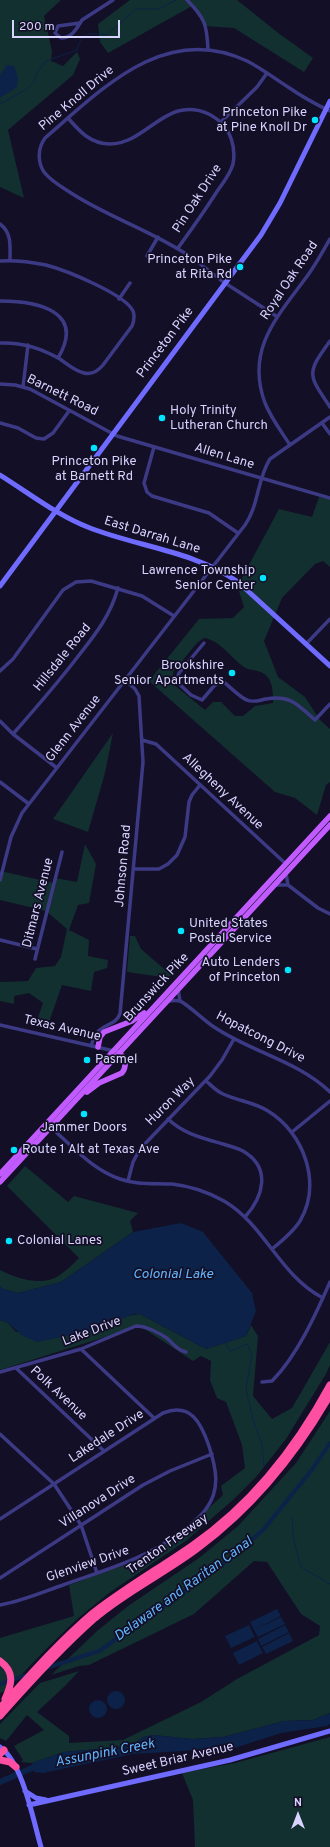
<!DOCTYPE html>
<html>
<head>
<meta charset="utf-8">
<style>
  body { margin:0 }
  #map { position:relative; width:330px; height:1847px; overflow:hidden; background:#130f26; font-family:Overpass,sans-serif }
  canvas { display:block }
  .north { position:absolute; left:278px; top:1795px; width:40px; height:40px; -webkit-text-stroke:3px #130f26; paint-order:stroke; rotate:0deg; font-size:11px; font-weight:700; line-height:16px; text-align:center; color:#d9d4ff }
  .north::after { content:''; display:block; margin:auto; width:14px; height:18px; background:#d9d4ff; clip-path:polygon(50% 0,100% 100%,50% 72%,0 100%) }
  .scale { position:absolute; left:12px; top:20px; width:108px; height:18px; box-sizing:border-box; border:2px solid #d9d4ff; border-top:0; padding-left:5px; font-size:12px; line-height:14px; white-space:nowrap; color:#d9d4ff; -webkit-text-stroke:3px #130f26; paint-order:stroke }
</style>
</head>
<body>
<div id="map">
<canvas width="330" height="1847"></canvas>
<div class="north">N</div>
<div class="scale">200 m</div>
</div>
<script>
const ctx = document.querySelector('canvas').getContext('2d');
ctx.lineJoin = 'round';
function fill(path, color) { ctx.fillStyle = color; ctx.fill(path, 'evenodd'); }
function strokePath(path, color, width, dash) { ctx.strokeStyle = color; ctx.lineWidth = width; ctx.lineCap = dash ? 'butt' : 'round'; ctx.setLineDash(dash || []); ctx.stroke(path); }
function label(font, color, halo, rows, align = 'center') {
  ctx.font = font + ' Overpass,sans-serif'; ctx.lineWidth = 3.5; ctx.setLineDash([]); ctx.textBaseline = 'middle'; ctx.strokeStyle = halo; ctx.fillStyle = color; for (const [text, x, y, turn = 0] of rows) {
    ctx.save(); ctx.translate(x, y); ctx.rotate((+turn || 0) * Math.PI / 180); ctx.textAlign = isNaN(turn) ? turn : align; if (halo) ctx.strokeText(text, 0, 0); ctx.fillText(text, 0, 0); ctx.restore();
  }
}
const green = new Path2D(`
  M 0,0 L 61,0 L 44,16 L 52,51 L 51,61 L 63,66 L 77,52 L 80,59 L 73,75 L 8,130 L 24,198 L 0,187 Z
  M 130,0 L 237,0 L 277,32 L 313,58 L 304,72 L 234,28 L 205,26 L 192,6 L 108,53 L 100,42 L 98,24 Z
  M 319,497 L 330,499 L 330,567 L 323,561 L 315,564 L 282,598 L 264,641 L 278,677 L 305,697 L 320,720 L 330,729 L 330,782 L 326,785 L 317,815 L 295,798 L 275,792 L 149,681 L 199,619 L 233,618 L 244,607 L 238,588 L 243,576 L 279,509 L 312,517 ZM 204,638 C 220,640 231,658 244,667 C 251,672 262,668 269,679 C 273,686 273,695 273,703 L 255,706 L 243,716 L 235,716 L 221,702 L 213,702 L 205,710 L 173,684 L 173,672 L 197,643 Z
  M 113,733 L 105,773 L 88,832 L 53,819 Z
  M 85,844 L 96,864 L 89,903 L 78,905 L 69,930 L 89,940 L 88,956 L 108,960 L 107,968 L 94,972 L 91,991 L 62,985 L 48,1025 L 42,1028 L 35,1026 L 43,1003 L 29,993 L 14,996 L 14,1004 L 0,1001 L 0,982 L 28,981 L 36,968 L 55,966 L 61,957 L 67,929 L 46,911 L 0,900 L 0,871 L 54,883 L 55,878 L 77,882 Z
  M 130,936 L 135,936 L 141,949 L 171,975 L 169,978 L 127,972 Z
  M 25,1166 L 68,1202 L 74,1196 L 138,1213 L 130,1221 L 133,1232 L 61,1282 L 18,1293 L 3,1289 L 0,1286 L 0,1270 C 18,1279 42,1287 60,1275 C 67,1270 73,1264 79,1258 L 7,1186 Z
  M 140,1314 L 206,1349 L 246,1336 L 251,1325 L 258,1336 L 253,1396 L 272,1419 L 292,1408 L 330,1342 L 330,1365 L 326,1374 L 286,1439 L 256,1477 L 234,1499 L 187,1540 L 109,1593 L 77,1619 L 46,1649 L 6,1691 L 0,1693 L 0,1638 L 74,1616 L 69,1585 L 142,1559 L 175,1539 L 223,1495 L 221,1486 L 245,1468 L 242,1445 L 226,1402 L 217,1398 L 210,1380 L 211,1361 L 201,1356 L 193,1361 L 140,1326 L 0,1370 L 0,1320 L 8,1323 L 16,1332 Z
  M 330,1411 L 330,1713 L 313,1720 L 284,1721 L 223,1737 L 192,1739 L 153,1735 L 143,1737 L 132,1746 L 64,1752 L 32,1763 L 21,1762 L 23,1760 L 14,1746 L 44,1730 L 27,1715 L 6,1741 L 0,1738 L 0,1724 L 40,1683 L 79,1671 L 65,1686 L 37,1712 L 69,1736 L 69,1743 L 123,1740 L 201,1702 L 237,1679 L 319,1635 L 320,1626 L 301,1614 L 267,1562 L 254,1561 L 194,1614 L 89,1665 L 79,1666 L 51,1675 L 97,1631 L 128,1606 L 199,1558 L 238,1526 L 296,1463 Z
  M 330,1737 L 330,1847 L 195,1847 L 193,1800 L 182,1773 L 235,1763 Z`);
const water = new Path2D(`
  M 7,65 L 14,66 L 18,77 L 17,87 L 0,98 L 0,75 Z
  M 181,1223 L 203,1232 L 252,1293 L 256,1311 L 246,1336 L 206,1349 L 140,1314 L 134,1314 L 91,1331 L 37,1342 L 23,1336 L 8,1323 L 0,1320 L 0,1286 L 3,1289 L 18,1293 L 61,1282 L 133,1232 Z
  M 277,1609 L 281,1616 L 254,1630 L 250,1622 Z
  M 281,1617 L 285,1624 L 258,1637 L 254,1630 Z
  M 249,1625 L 255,1637 L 231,1648 L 225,1636 Z
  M 285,1625 L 289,1632 L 261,1646 L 258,1639 Z
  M 289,1633 L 293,1641 L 266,1654 L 262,1647 Z
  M 257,1641 L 263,1653 L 239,1665 L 233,1653 Z
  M107 1700a9 9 0 1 1 18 0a9 9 0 1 1-18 0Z
  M89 1709a9 9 0 1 1 18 0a9 9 0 1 1-18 0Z
  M 330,1713 L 330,1724 L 327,1726 L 281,1733 L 235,1748 L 133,1754 L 43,1773 L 34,1772 L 32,1763 L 64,1752 L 132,1746 L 143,1737 L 153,1735 L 192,1739 L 223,1737 L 284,1721 L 313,1720 Z`);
const stream = new Path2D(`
  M 0,104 L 27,89 L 34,82 L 38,71 L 46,61 L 77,50 C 82,31 90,33 107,35 L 136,9 L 159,9 L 176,0
  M 226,1343 L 230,1351 L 247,1344 L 252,1354 L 246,1389 L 254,1423 L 262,1444 L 264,1466
  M 292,1517 L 294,1541 L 301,1567 L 330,1584`);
const canal = new Path2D(`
  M 46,1668 L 99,1651 L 222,1565 L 263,1530 L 311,1471 L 330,1443
  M 0,1684 L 30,1674`);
const river = new Path2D(`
  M 0,1782 L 34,1767 L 41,1766`);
const street = new Path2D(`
  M 187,0 C 205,18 207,25 208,50
  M 82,20 C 77,28 72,38 61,38 L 55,33 L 58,26 L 80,23 L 82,20 L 113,0
  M 68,118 C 80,132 91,144 110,144 C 137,144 154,118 178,111 C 192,107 207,111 218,120 C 231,130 236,148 233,164 C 230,175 222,184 216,193 C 204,212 191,230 178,248
  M 221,122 L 257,87 L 267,73
  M 0,224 C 12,233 10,246 10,260
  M 147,256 L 158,237
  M 0,261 C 15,260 31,262 46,265 C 65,270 125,294 133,311 C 135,316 134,321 132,326 L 103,365 C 98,371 92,375 84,373 C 75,371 67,364 60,359 C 41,348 21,342 0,343
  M 119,299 L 130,283
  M 0,301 C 37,301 86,311 58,358
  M 276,316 C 259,305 242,294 225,283 C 209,272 195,258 178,249 C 142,227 102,214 68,191 C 60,186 50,180 44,172 C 37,161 38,148 45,138 C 102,89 165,22 247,61 C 261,68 274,78 288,87 C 301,96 315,104 330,111
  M 330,341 C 306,374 308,374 330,407
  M 0,384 L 15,385 L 30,389 L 117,436 L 330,498
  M 23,387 L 28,345
  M 0,423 L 18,428 L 36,438 L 44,439 L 53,433 L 69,411
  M 322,423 L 330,434
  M 290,445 C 281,431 271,418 265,403 C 245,349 278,316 308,275 C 316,264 323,251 330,239
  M 154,447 L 144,483 L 147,492 L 152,496 L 209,513 L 238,533
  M 204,643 L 179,673 L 176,681 L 191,695 L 202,700 L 214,686 L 222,681 C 230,686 240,698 247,700 C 253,703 260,700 266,699 C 291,695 297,704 315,720 L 330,704
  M 306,644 L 330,619
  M 0,671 L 13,659 L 63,590 L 76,582 L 91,581 L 142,596 L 174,616
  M 0,721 L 13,734 L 57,768
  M 13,734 C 34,710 56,685 76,659 C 94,636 110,617 118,588
  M 142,740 L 156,744 L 286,864
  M 0,782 L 29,804
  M 134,869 L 159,869 L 168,864 L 177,855 L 185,837 L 189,802 L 192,795 L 200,785
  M 286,873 L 288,885
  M 0,880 L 11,837 L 22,813 L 245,525 C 259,505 257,479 270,459 L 330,417
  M 274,885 L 288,885 L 318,908 L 330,914
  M 0,940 L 37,949
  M 35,959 L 62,852
  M 178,989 L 180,1001
  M 167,1001 C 171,1001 176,1000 180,1001 C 186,1003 206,1022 214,1027 C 251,1052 298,1061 330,1092
  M 0,1025 L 114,1051
  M 91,1046 C 99,1019 113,1030 120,1014 L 143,762 L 139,696 L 135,689 L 125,680
  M 206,1081 C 211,1085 216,1091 223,1094 C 238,1101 254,1102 268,1111 C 304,1133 322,1183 300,1221 C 293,1232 282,1241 272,1249
  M 168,1119 C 184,1134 202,1138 223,1144 C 230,1146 237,1148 243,1151 C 272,1168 263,1197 245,1217
  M 55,1123 L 57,1133 C 76,1150 95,1171 120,1179 C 137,1185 154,1183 172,1184 C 190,1186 208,1192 224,1201 C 265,1225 280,1276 323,1298
  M 292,1132 L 330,1101
  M 128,1181 L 133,1162 L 140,1149 L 210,1076 L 222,1060 L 234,1039
  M 81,1349 L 154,1418
  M 16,1368 L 104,1451
  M 0,1372 L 81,1349 L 136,1326 C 146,1326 160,1333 168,1339 C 174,1345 178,1350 186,1352
  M 262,1382 L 272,1381 C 297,1356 316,1314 330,1282
  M 0,1434 L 54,1484 L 81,1525 L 97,1573
  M 0,1519 L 163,1413 C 191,1402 201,1423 209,1446 C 216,1468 221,1489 206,1509 C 201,1516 195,1521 189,1526 C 152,1557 108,1569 63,1585 C 43,1592 22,1601 0,1605
  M 0,1578 L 143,1485 L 170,1471 L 212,1454`);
const secondary = new Path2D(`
  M 0,475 C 29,493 58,516 90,528 C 139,547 194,551 238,582 L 330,666
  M 0,586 L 261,235 L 280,203 L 330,101
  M 0,1747 C 23,1763 33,1820 41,1847
  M 25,1791 L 36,1798 L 46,1800
  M 29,1805 L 230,1760 L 330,1731`);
const primary = new Path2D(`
  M 98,1047 L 100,1037 L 104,1032 L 132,1021 L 144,1013
  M 87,1092 L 99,1083 L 122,1073 C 127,1066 126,1058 119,1053
  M 0,1174 L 330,816
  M 0,1182 L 330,825`);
const highway = new Path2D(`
  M 0,1661 C 15,1672 12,1684 5,1699
  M 0,1708 C 30,1675 59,1642 93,1613 C 125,1588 160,1568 193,1545 C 251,1505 297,1446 330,1385
  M 0,1716 C 30,1682 61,1648 95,1618 C 127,1591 165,1573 198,1548 C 253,1507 296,1454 330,1395
  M 0,1754 L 4,1750
  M 0,1760 L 10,1762 L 16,1767`);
const markers = [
  [315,120,4,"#00e5ff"],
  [240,267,4,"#00e5ff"],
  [162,418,4,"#00e5ff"],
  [94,448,4,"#00e5ff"],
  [263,578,4,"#00e5ff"],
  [232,673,4,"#00e5ff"],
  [181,931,4,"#00e5ff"],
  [288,970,4,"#00e5ff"],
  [87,1060,4,"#00e5ff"],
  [84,1114,4,"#00e5ff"],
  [14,1150,4,"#00e5ff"],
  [9,1241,4,"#00e5ff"]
];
const streetNames = [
  ["Pine Knoll Drive",77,99,-40],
  ["Pin Oak Drive",198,199,-57],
  ["Royal Oak Road",290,281,-56],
  ["Princeton Pike",166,343,-53],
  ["Barnett Road",62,396,26],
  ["Allen Lane",224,457,17],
  ["East Darrah Lane",152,536,17],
  ["Hillsdale Road",63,658,-51],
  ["Glenn Avenue",74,729,-52],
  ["Allegheny Avenue",222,792,43],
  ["Johnson Road",124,866,-85],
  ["Ditmars Avenue",39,903,-76],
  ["Brunswick Pike",157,988,-47],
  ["Texas Avenue",62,1029,13],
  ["Hopatcong Drive",260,1038,27],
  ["Huron Way",171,1102,-45],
  ["Lake Drive",92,1332,-21],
  ["Polk Avenue",58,1394,43],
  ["Lakedale Drive",107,1437,-33],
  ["Villanova Drive",98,1502,-33],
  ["Trenton Freeway",168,1545,-35],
  ["Glenview Drive",88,1565,-19],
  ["Sweet Briar Avenue",178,1760,-13]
];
const poiNames = [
  ["Princeton Pike",307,113],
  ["at Pine Knoll Dr",307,128],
  ["Princeton Pike",232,260],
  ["at Rita Rd",232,275],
  ["Holy Trinity",170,411,"left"],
  ["Lutheran Church",170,426,"left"],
  ["Princeton Pike",94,462,"center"],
  ["at Barnett Rd",94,477,"center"],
  ["Lawrence Township",255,571],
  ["Senior Center",255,586],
  ["Brookshire",224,666],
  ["Senior Apartments",224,681],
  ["United States",189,924,"left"],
  ["Postal Service",189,939,"left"],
  ["Auto Lenders",280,963],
  ["of Princeton",280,978],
  ["Pasmel",95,1060,"left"],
  ["Jammer Doors",84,1128,"center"],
  ["Route 1 Alt at Texas Ave",22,1150,"left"],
  ["Colonial Lanes",17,1241,"left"]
];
const waterNames = [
  ["Colonial Lake",173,1275],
  ["Delaware and Raritan Canal",184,1590,-36],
  ["Assunpink Creek",105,1754,-11]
];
fill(green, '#12302f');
fill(water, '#0c2248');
strokePath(stream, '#0c2248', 1);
strokePath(canal, '#0c2248', 4);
strokePath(river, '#0c2248', 6);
strokePath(street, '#3d3a85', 3.5);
strokePath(secondary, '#6f6bff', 5);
strokePath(primary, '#c25bff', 5.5);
strokePath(highway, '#ff4fa3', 7);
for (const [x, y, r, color] of markers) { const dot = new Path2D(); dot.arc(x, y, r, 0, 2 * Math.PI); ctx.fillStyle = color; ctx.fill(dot); strokePath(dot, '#130f26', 1.5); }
label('13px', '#d9d4ff', '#130f26', streetNames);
label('13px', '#d9d4ff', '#130f26', poiNames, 'right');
label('italic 14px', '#62b6ff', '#130f26', waterNames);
</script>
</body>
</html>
